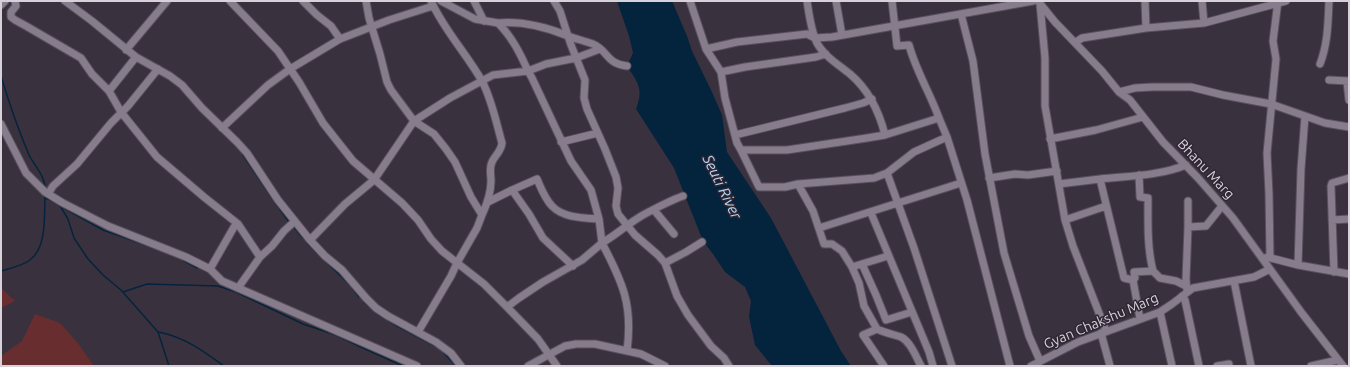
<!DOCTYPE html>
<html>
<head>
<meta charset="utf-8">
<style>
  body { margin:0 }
  #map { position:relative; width:1350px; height:367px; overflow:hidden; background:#3a313e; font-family:Ubuntu,sans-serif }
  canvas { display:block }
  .frame { position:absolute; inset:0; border:2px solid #d7d1da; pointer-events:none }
</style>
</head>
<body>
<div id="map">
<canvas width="1350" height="367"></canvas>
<div class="frame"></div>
</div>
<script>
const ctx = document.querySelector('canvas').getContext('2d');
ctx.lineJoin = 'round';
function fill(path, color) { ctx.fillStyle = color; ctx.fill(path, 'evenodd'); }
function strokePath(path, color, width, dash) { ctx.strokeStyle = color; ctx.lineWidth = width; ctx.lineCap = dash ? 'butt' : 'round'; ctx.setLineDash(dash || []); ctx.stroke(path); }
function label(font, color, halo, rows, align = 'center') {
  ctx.font = font + ' Ubuntu,sans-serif'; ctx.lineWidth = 3; ctx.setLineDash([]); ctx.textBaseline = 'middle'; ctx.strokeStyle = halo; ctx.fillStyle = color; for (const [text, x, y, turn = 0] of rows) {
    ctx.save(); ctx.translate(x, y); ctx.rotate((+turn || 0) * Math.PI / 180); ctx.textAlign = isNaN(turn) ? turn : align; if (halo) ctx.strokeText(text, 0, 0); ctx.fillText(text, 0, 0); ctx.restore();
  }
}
const green = new Path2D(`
  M 1,288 L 15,301 L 1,308 Z
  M 35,314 L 60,323 L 77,342 L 94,366 L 1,366 L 1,356 L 22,341 Z`);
const water = new Path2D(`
  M 617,1 L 672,1 L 687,36 L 692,51 L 712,92 L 722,115 L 727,152 L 771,218 L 841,351 L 851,366 L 772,366 L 755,345 L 749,317 L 751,301 L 745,287 L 725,272 L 713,254 L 703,241 L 674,168 L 636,109 C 644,89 638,83 627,66 L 633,53 L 629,36 Z`);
const stream = new Path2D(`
  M 1,76 C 9,103 18,129 29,155 C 34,165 45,176 45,188
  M 243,155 L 270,195 L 289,222
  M 45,195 L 45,198 L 54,201
  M 59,204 L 68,219 L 74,238 L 88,259 L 103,275 L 121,290 L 158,332 L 169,366
  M 62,207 L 103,230 L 157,249
  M 293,226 L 303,238
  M 307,243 L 349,284
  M 183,260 L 197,268
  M 1,271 C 11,268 22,266 30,260 C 47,247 44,217 45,198
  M 353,289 L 359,297
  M 123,292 L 147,284 L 218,286 L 236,292 L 303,324 L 336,335 L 363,348 L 403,366
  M 364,302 L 373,310
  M 377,313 L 397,326 L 435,346
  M 159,332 C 186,338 202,350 224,366
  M 443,352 L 456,366`);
const minor = new Path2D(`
  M 15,1 L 16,6 L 11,12 L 11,17 L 15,20 L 26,26 L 81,58 L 92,74 L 109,91
  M 65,1 L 92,21 L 136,57 L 170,76 L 182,85 L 202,108 L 237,142 L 247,153 L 278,200 L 310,240 L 325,256 L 342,270 L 366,298 L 376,308 L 388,316 L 436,342 L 451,353 L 461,366
  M 230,1 L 278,51 L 299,82 L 323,123 L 353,161 L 402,203 L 418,220 L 431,239 L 442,251 L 484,284 L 507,307 L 538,339 L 557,366
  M 303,1 L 317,15 L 331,26 L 340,39
  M 366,1 L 369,18 L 380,54 L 387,82 L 391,90 L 414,121 L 434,134 L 446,149 L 455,162 L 471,197 L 482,215 L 477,228 L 457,263 L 451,276 L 418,332
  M 431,1 C 444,30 466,53 482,81 C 492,100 496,122 502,143 C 501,152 495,155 492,162 C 489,168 491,175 491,181 C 491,193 487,204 482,215
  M 441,1 L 475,19 L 498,23
  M 474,1 L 484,21
  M 690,1 L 706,49 L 721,72 L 725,98 L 737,143 L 741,150 L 787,150 L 867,138 L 885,135 L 939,118 L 947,137 L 967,200 L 1010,366
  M 807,1 C 809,14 811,31 817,43 C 824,56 839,65 850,74 C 869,90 879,111 885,135
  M 836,1 L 842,35
  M 892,1 L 897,46 L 909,45 C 916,71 930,93 939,118
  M 1038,1 L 1055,22 L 1102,71 L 1119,92 L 1130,100 L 1163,142 L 1198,178 L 1233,218 L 1301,312 L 1343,366
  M 1145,1 L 1146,28
  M 1202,1 L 1204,23
  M 1040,4 L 1045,58 L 1045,106 L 1065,220 L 1073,246 L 1106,331
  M 1,5 L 5,1
  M 961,14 L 973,61 L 985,154 L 1004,253 L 1029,336 L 1040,361
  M 1076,42 L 1082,38 L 1146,28 L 1204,23 L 1286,1
  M 600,49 L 576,58 L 546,64 L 528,71 L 532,78 L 571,161 L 591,190 L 599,219 L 602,243 C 617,234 629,223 643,215 C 656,208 669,201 683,196
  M 706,49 L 737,42 L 807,34 L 815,38 L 832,37 L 1033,1
  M 126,50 L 167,1
  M 136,57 L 109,91 L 121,112 L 157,157 L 204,197 L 233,220 L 238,224 L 260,257
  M 1320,64 C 1328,43 1328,23 1329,1
  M 627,66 C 605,63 609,51 593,44 C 585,41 576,39 568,36 L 571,45 L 585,80 L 584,98 L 587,109 L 605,149 L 616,177 L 618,188 L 616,206 L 618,214 L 635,235 L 658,255 L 665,263 L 677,296 L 688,315 L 711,346 L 724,358 L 729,366
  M 721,72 L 745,67 L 816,57 L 826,54
  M 1329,80 L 1349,81
  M 1347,82 L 1349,100
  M 1119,92 L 1135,88 L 1152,87 L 1191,87 L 1223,95 L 1271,104 L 1325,123 L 1349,127
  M 1,124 L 26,173 L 45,192 L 63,203 L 108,226 L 186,257 L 210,269 L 222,281 L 417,366
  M 222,128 L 268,85 L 290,69 L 340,39 L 389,20 L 433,6
  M 735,135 L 845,108 L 863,103 L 872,99
  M 1050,139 L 1096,130 L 1143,117
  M 561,142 L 598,133
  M 741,150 L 759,187 L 785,187 L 798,184 L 874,178 L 887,173 L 914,152 L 947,137
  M 887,173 L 914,248 L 952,366
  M 1139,175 L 1140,197 L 1148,198 C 1148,222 1147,247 1153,271
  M 989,178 L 1015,174 L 1028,175 L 1057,171
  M 798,184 L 813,211 L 824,244 L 832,244 L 842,251 L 852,267 L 859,283 L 864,306 L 877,329 L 863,335 L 884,366
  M 1059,184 L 1100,179
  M 512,190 L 537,179 C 541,188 545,199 552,206 C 563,218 584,218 599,219
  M 48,194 L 53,186 L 77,164 L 111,123 L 128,106 L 158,69
  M 488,202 L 512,190 L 529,214 L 543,238 L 573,266
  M 654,210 L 674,234
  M 871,213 L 929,352 L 933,366
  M 1065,220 L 1106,206
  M 1332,220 L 1349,219
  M 1188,227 L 1188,201
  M 819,228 L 961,183
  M 310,240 L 345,204 L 374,180 L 414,121 L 450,98 L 493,75 L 528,71 C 520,53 512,37 498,23 C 522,21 546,27 568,36 L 560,11 L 554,1
  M 1267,257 L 1298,265 L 1349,274
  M 1270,257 L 1269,194 L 1267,153 L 1276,59 L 1273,41 L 1278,1
  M 665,263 L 686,252 L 702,242
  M 862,264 L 876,295 L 886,320 L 912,312
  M 1298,265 L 1301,169 L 1305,116
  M 852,267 L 888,256
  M 210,269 L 234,227 L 238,224
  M 1334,272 L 1331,186 L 1332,183 L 1349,178
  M 1133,280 L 1135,278 L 1134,272 L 1153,271 L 1160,278 L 1176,281 L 1186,286
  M 1234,281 L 1251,366
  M 238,288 L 260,257 L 272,246 L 284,231 L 295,221
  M 1187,292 L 1186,279 L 1188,227 L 1206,226 L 1222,206
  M 1182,296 L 1185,300 L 1199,366
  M 507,307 L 519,298 L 543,282 L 582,260 L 602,243 C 623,283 633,305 627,351
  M 1160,312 L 1172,366
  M 1140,319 L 1133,280 L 1124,278 L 1100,179 C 1128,176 1159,176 1186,165
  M 877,329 C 885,333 893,334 901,337 C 911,342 916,357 921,366
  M 1101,333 L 1110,366
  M 528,366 L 565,346 L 576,344 L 595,344 L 641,354 L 665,366
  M 1031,366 L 1078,342 L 1160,312 L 1172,304 L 1193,288 L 1254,277 L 1270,269
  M 1217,366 L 1229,364
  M 1311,366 L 1338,360`);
const streetNames = [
  ["Bhanu Marg",1206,169,47],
  ["Gyan Chakshu Marg",1101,321,-23]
];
const waterNames = [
  ["Seuti River",722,187,64]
];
fill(green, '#682e2f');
fill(water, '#04243d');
strokePath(stream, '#04243d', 1.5);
strokePath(minor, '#58505b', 9);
strokePath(minor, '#867c8c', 7);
label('14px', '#d7d1da', '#2f2734', streetNames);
label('italic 15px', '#b7d5f3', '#2f2734', waterNames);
</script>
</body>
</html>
